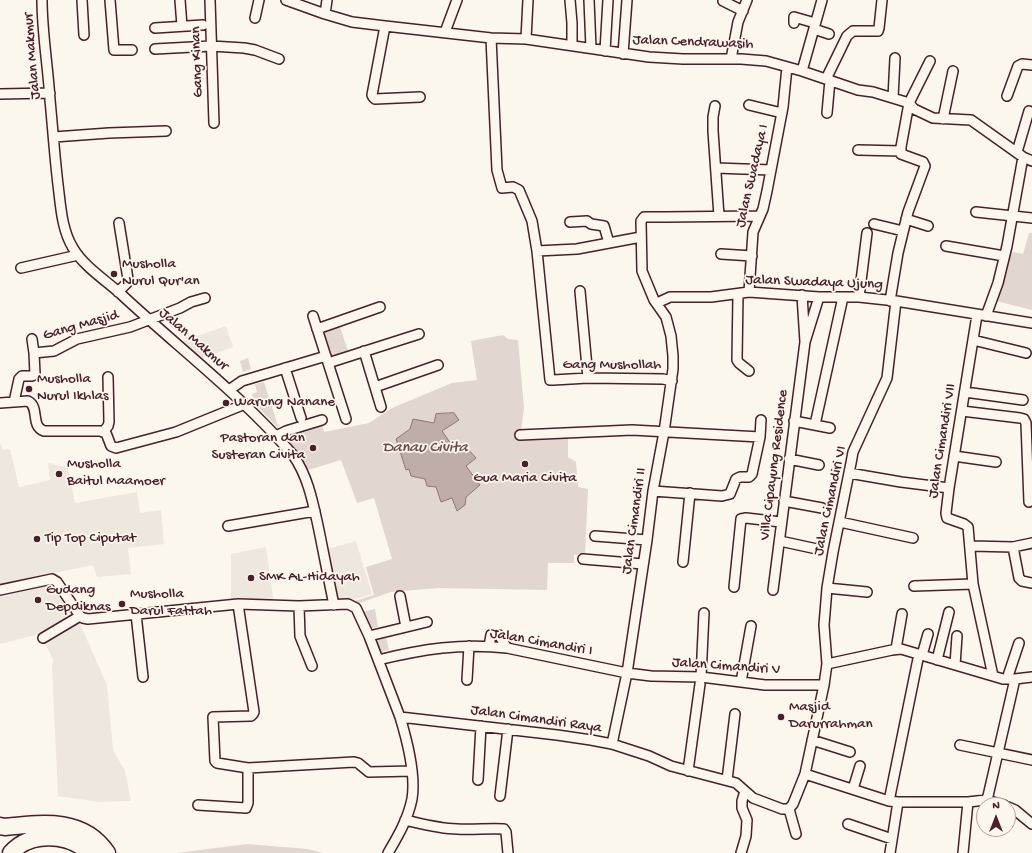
<!DOCTYPE html>
<html>
<head>
<meta charset="utf-8">
<style>
  body { margin:0 }
  #map { position:relative; width:1032px; height:853px; overflow:hidden; background:#fbf7ec; font-family:"Gochi Hand",sans-serif }
  canvas { display:block }
  .north { position:absolute; left:976px; top:797px; width:40px; height:40px; box-sizing:border-box; background:#fbf7ec; border:1px solid #b4a19f; border-radius:50%; rotate:0deg; font-size:11px; font-weight:700; line-height:16px; text-align:center; color:#4a1f2b }
  .north::after { content:''; display:block; margin:auto; width:14px; height:18px; background:#4a1f2b; clip-path:polygon(50% 0,100% 100%,50% 72%,0 100%) }
</style>
</head>
<body>
<div id="map">
<canvas width="1032" height="853"></canvas>
<div class="north">N</div>
</div>
<script>
const ctx = document.querySelector('canvas').getContext('2d');
ctx.lineJoin = 'round';
function fill(path, color) { ctx.fillStyle = color; ctx.fill(path, 'evenodd'); }
function strokePath(path, color, width, dash) { ctx.strokeStyle = color; ctx.lineWidth = width; ctx.lineCap = dash ? 'butt' : 'round'; ctx.setLineDash(dash || []); ctx.stroke(path); }
function label(font, color, halo, rows, align = 'center') {
  ctx.font = font + ' "Gochi Hand",sans-serif'; ctx.lineWidth = 3.5; ctx.setLineDash([]); ctx.textBaseline = 'middle'; ctx.strokeStyle = halo; ctx.fillStyle = color; for (const [text, x, y, turn = 0] of rows) {
    ctx.save(); ctx.translate(x, y); ctx.rotate((+turn || 0) * Math.PI / 180); ctx.textAlign = isNaN(turn) ? turn : align; if (halo) ctx.strokeText(text, 0, 0); ctx.fillText(text, 0, 0); ctx.restore();
  }
}
const built = new Path2D(`
  M 226,326 L 233,347 L 196,360 L 177,343 Z
  M 0,443 L 3,450 L 10,449 L 19,487 L 50,480 L 48,463 L 68,468 L 75,503 L 137,492 L 140,513 L 161,510 L 164,544 L 128,548 L 131,574 L 97,577 L 93,565 L 0,584 Z
  M 356,541 L 372,594 L 338,604 L 324,550 Z
  M 266,547 L 274,603 L 231,602 L 231,554 Z
  M 51,581 L 75,616 L 39,634 L 0,644 L 0,593 Z
  M 77,617 L 107,685 L 113,750 L 125,771 L 131,801 L 99,802 L 58,796 L 52,668 L 53,659 L 41,636 Z`);
const green = new Path2D(`
  M 1029,233 L 1032,233 L 1032,310 L 996,301 L 1009,251 L 1023,254 Z
  M 340,327 L 348,351 L 331,357 L 323,332 Z
  M 503,335 L 508,339 L 518,340 L 524,408 L 521,431 L 515,432 L 515,439 L 568,438 L 568,457 L 576,462 L 578,487 L 588,489 L 585,554 L 574,555 L 574,563 L 548,563 L 547,590 L 438,588 L 391,592 L 354,605 L 348,603 L 374,595 L 366,567 L 392,559 L 374,498 L 357,503 L 341,460 L 305,471 L 279,434 L 321,421 L 324,432 L 369,423 L 392,408 L 452,383 L 477,380 L 471,341 Z
  M 248,358 L 251,369 L 243,372 L 240,361 Z
  M 264,382 L 279,429 L 255,404 L 252,394 L 257,392 L 255,384 Z
  M 375,609 L 378,627 L 372,628 L 362,612 Z
  M 385,632 L 389,650 L 380,652 L 375,638 Z
  M 247,844 L 308,849 L 323,853 L 177,853 Z`);
const water = new Path2D(`
  M 454,413 L 459,420 L 442,431 L 456,451 L 467,448 L 476,458 L 466,466 L 480,485 L 466,497 L 465,505 L 457,511 L 452,498 L 441,502 L 436,487 L 427,486 L 425,479 L 411,476 L 409,469 L 406,470 L 396,439 L 410,429 L 413,419 L 434,423 L 436,414 Z`);
const minor = new Path2D(`
  M 42,0 C 42,33 48,66 50,100 C 53,131 55,162 59,193 C 61,211 63,232 73,248 C 84,267 107,281 123,296 C 180,349 242,396 293,455 C 307,475 312,498 317,521 C 323,549 328,577 334,605
  M 82,0 L 84,35
  M 110,0 L 114,50 L 132,50
  M 180,0 L 182,26
  M 210,0 L 214,123
  M 286,0 L 325,14 L 352,22 L 385,26 L 491,38 L 526,39 L 649,57 L 683,59 L 741,59 L 766,61 L 802,71 L 858,90 L 873,92 L 909,103 L 914,109 L 933,118 L 971,120 L 1023,157 L 1032,161
  M 570,0 L 572,23 L 572,45
  M 589,0 L 591,48
  M 723,1 L 743,11
  M 325,14 L 327,0
  M 255,18 L 259,0
  M 794,23 L 794,17 L 815,23
  M 385,26 L 372,95 L 373,97 L 375,99 L 420,97
  M 155,28 L 203,25
  M 814,29 L 829,34
  M 445,32 L 457,0
  M 491,38 L 497,170 L 502,188 L 513,187 L 519,190 L 532,221 L 537,251 L 550,380 L 553,380 L 588,378 L 663,379 L 672,381
  M 526,39 L 528,0
  M 155,49 L 211,46 L 244,48 L 255,50 L 279,59
  M 605,51 L 608,0
  M 623,54 L 627,0
  M 731,59 L 738,22 L 747,0
  M 802,71 L 822,0
  M 826,79 L 847,36 L 853,31 L 878,31 L 879,28 L 882,0
  M 0,94 L 50,93
  M 1007,96 L 1018,66 L 1022,64 L 1032,65
  M 893,98 L 895,58
  M 749,105 L 782,113
  M 715,106 L 713,117 L 713,131 L 719,216
  M 827,113 L 830,80
  M 943,119 L 953,71
  M 54,137 L 109,133 L 166,131
  M 858,150 L 901,151
  M 1017,152 L 1029,111
  M 716,168 L 771,170
  M 976,212 L 1032,218
  M 906,219 L 928,226
  M 570,222 L 587,221 L 591,224 L 604,226 L 609,243
  M 874,224 L 903,231
  M 946,246 L 1004,256
  M 537,251 L 577,249 L 641,237
  M 721,254 L 752,256
  M 21,268 L 78,255
  M 580,291 L 588,378
  M 118,292 L 127,283 L 128,279 L 119,223
  M 749,292 L 753,232 L 763,209 L 767,191 L 783,107 L 787,67
  M 738,294 L 737,360 L 739,363 L 749,371
  M 802,295 L 805,342 L 819,297
  M 859,297 L 867,233
  M 890,301 L 898,253 L 908,212 L 925,166 L 923,162 L 901,154 L 901,147 L 909,103 L 930,61
  M 657,303 L 670,297 L 711,297 L 749,292 L 819,297 L 859,297 L 896,301 L 1032,323
  M 977,315 L 949,488 L 946,513 L 947,518 L 964,524 L 968,527 L 973,584 L 993,676
  M 313,316 L 346,419
  M 986,316 L 998,283 L 1007,246 L 1023,157
  M 317,329 L 380,307
  M 32,339 L 34,353
  M 973,340 L 1026,353
  M 364,351 L 381,407
  M 328,363 L 419,334
  M 285,368 L 301,418
  M 375,387 L 438,365
  M 229,390 L 242,381 L 326,356
  M 965,392 L 1023,400
  M 14,402 L 19,379 L 22,376 L 32,376 L 35,374 L 34,353 L 54,351 L 77,339 L 130,327 L 180,308 L 191,302 L 205,298
  M 0,403 L 28,401 C 40,407 30,426 44,431 L 100,431 L 106,433 L 111,446 L 116,448 L 176,432 L 245,404
  M 962,411 L 1020,418 L 1024,419 L 1026,423 L 1029,502
  M 816,420 L 843,297
  M 794,421 L 830,428
  M 103,432 L 108,426 L 109,422 L 108,377
  M 520,435 L 632,430 L 760,437
  M 276,436 L 286,431 L 322,420
  M 954,456 L 996,462
  M 789,459 L 819,465
  M 849,473 L 901,482 L 949,488
  M 653,491 L 722,496 L 730,494 L 736,479 L 740,477 L 749,477 L 752,474 L 760,437 L 761,420
  M 784,501 L 822,508
  M 840,522 L 913,538
  M 228,526 L 315,511
  M 595,536 L 647,540
  M 780,541 L 817,549
  M 971,546 L 1013,547 L 1032,543
  M 1013,547 L 1019,578 L 1022,581 L 1032,583
  M 583,559 L 643,564
  M 683,562 L 690,493
  M 914,586 L 973,584
  M 734,587 L 741,519 L 746,518 L 781,522
  M 827,588 L 867,592
  M 0,590 L 52,579 L 57,582 L 80,616 L 83,618 L 88,619 L 238,604 L 299,606 L 348,604 L 356,608 L 369,636 L 400,717 L 557,735 L 591,740 L 612,744 L 649,756 L 671,766 L 736,783 L 753,798 L 782,809 L 789,809 L 793,804 L 805,774 L 824,685 L 827,664 L 824,625 L 827,588 L 833,552 L 851,463 L 853,452 L 887,378 L 896,301
  M 773,590 L 805,342
  M 400,596 L 406,627
  M 238,604 L 254,712 L 253,714 L 251,716 L 213,717 L 215,761 L 217,763 L 248,768 L 354,762 L 358,763 L 369,772 L 412,771
  M 299,606 L 300,636 L 312,666
  M 136,614 L 143,677
  M 369,636 L 427,622
  M 43,638 L 80,616
  M 489,646 L 491,635 L 499,635 L 507,648
  M 896,649 L 902,614
  M 922,655 L 928,634
  M 378,660 C 423,649 461,643 507,648 L 627,673 L 651,676 L 701,677 L 765,685 L 824,685
  M 937,660 L 949,612
  M 827,664 L 892,650 L 901,649 L 1003,679 L 1015,679 L 1032,677
  M 955,665 L 957,636
  M 701,677 L 704,613
  M 1007,679 L 1019,643
  M 467,680 L 469,646
  M 741,682 L 751,626
  M 812,740 L 850,752
  M 612,744 L 627,673 L 647,540 L 653,491 L 664,432 L 673,369 L 673,356 L 671,336 L 666,317 L 654,300 L 642,271 L 641,221 L 644,217 L 665,217 L 760,216
  M 960,745 L 1032,760
  M 688,771 L 700,684
  M 805,774 L 889,801 L 898,802 L 968,802 L 986,800 L 1004,805
  M 478,780 L 481,726
  M 727,780 L 735,714
  M 853,789 L 860,766
  M 500,796 L 508,729
  M 986,800 L 988,796 L 1015,679
  M 889,801 L 919,654
  M 198,805 L 246,808 L 248,803 L 248,768
  M 1008,807 L 1015,810 L 1032,824
  M 789,809 L 796,834
  M 405,820 C 422,824 440,829 457,829 C 473,830 489,828 504,829 L 506,832 L 508,853
  M 848,824 L 892,839
  M 388,853 C 398,836 408,819 412,799 C 416,775 407,740 400,717
  M 741,853 L 746,836 L 747,820 L 742,808 L 742,801 L 745,791
  M 890,853 L 898,802
  M 963,853 L 968,802`);
const motorway = new Path2D(`
  M 0,826 L 5,827 C 42,823 83,817 107,853
  M 11,853 C 30,831 69,833 89,853`);
const markers = [
  [114,274,4,"#4a1f2b"],
  [29,389,4,"#4a1f2b"],
  [226,403,4,"#4a1f2b"],
  [313,448,4,"#4a1f2b"],
  [525,464,4,"#4a1f2b"],
  [59,474,4,"#4a1f2b"],
  [37,539,4,"#4a1f2b"],
  [251,578,4,"#4a1f2b"],
  [38,600,4,"#4a1f2b"],
  [122,604,4,"#4a1f2b"],
  [781,717,4,"#4a1f2b"]
];
const streetNames = [
  ["Jalan Cendrawasih",693,43,2],
  ["Jalan Makmur",33,56,-95],
  ["Gang Kinan",198,62,-92],
  ["Jalan Swadaya I",753,176,-77],
  ["Jalan Swadaya Ujung",814,283,2],
  ["Gang Masjid",81,326,-16],
  ["Jalan Makmur",193,340,41],
  ["Gang Mushollah",612,366],
  ["Jalan Cimandiri VII",943,441,-81],
  ["Villa Cipayung Residence",775,465,-83],
  ["Jalan Cimandiri VI",831,501,-78],
  ["Jalan Cimandiri II",635,521,-82],
  ["Jalan Cimandiri I",541,643,10],
  ["Jalan Cimandiri V",726,667,4],
  ["Jalan Cimandiri Raya",536,720,8]
];
const poiNames = [
  ["Musholla",122,265],
  ["Nurul Qur'an",122,282],
  ["Musholla",37,380],
  ["Nurul Ikhlas",37,397],
  ["Warung Nanane",234,403],
  ["Pastoran dan",305,439,"right"],
  ["Susteran Civita",305,456,"right"],
  ["Musholla",67,465],
  ["Baitul Maamoer",67,482],
  ["Gua Maria Civita",525,479,"center"],
  ["Tip Top Ciputat",45,539],
  ["SMK AL-Hidayah",259,578],
  ["Gudang",46,591],
  ["Depdiknas",46,608],
  ["Musholla",130,595],
  ["Darul Fattah",130,612],
  ["Masjid",789,708],
  ["Darurrahman",789,725]
];
const waterNames = [
  ["Danau Civita",425,449]
];
fill(built, '#eee7de');
fill(green, '#e2d7d0');
fill(water, '#bfadaa');
strokePath(water, '#907477', 1);
strokePath(minor, '#4a1f2b', 12);
strokePath(motorway, '#4a1f2b', 19);
strokePath(minor, '#fbf7ec', 9);
strokePath(motorway, '#fbf7ec', 16);
for (const [x, y, r, color] of markers) { const dot = new Path2D(); dot.arc(x, y, r, 0, 2 * Math.PI); ctx.fillStyle = color; ctx.fill(dot); strokePath(dot, '#fbf7ec', 1.5); }
label('15px', '#4a1f2b', '#fbf7ec', streetNames);
label('15px', '#4a1f2b', '#fbf7ec', poiNames, 'left');
label('italic 16px', '#6d4a51', '#fbf7ec', waterNames);
</script>
</body>
</html>
